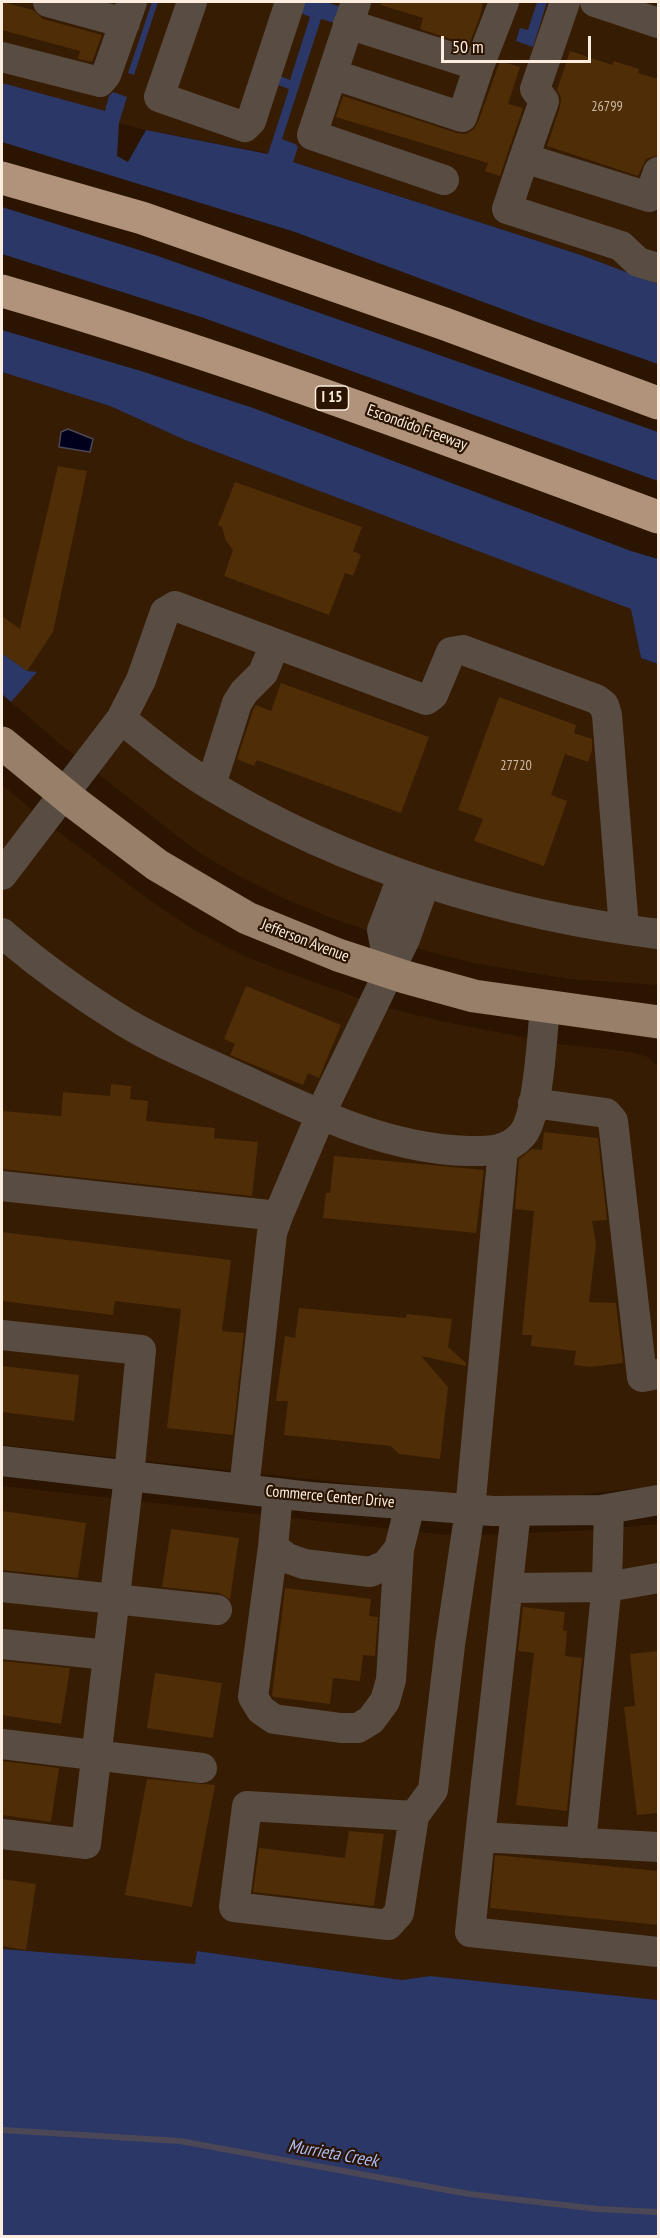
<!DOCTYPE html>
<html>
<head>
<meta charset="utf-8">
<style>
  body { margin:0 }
  #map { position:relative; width:660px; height:2238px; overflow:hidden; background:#2b1500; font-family:"PT Sans Narrow",sans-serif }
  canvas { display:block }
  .frame { position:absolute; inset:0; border:3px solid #fceddf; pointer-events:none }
  .scale { position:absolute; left:441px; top:36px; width:150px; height:27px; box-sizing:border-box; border:3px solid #fceddf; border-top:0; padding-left:8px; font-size:18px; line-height:21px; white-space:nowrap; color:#fceddf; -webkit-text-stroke:4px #2b1500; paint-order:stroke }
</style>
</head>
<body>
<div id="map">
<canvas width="660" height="2238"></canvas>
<div class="frame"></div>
<div class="scale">50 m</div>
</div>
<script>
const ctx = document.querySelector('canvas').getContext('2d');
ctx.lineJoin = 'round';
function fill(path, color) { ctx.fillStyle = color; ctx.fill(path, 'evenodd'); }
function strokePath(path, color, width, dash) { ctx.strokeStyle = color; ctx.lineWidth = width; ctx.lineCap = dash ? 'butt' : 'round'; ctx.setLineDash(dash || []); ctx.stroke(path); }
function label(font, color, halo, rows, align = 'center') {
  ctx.font = font + ' "PT Sans Narrow",sans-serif'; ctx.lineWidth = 4.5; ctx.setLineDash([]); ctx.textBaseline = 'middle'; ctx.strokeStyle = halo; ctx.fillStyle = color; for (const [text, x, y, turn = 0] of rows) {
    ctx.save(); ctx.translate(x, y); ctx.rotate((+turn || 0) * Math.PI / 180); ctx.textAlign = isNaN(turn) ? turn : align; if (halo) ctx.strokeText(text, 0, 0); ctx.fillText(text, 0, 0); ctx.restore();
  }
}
const built = new Path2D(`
  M 2,2 L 658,2 L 658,284 L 581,255 L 263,152 L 146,130 L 2,95 Z
  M 2,372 L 110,406 L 185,440 L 632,609 L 641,658 L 658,664 L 658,985 L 569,979 L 474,963 L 423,950 L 329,917 L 283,898 L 239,876 L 198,852 L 60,744 L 2,694 Z
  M 2,785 L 64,836 L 151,901 L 194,930 L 248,958 L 380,1006 L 440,1021 L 559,1044 L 631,1052 L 648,1057 L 658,1067 L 658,1486 L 576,1495 L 471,1497 L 2,1445 Z
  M 2,1486 L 447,1535 L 481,1535 L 592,1530 L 658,1524 L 658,2000 L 430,1976 L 402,1980 L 197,1951 L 195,1964 L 2,1949 Z`);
const green = new Path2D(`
  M 152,2 L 158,2 L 134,75 L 128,73 Z
  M 299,2 L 326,2 L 341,7 L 338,24 L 321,19 L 282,139 L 295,144 L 298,147 L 293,162 L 581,255 L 658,284 L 658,364 L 537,322 L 295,232 L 2,142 L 2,83 L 105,111 L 109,96 L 113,92 L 127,97 L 119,123 L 117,156 L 128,162 L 146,130 L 268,154 L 289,89 L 278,85 L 280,76 L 290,80 L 310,17 L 298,12 Z
  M 537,2 L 547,2 L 533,47 L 516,41 L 520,28 L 528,30 Z
  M 2,207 L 155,255 L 658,432 L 658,481 L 201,317 L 2,254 Z
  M 2,330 L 141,371 L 256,409 L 631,551 L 658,559 L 658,664 L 641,658 L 631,609 L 185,440 L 110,406 L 2,372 Z
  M 2,653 L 27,671 L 37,672 L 11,702 L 2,694 Z
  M 2,1949 L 195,1964 L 197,1951 L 402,1980 L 430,1976 L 658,2000 L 658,2236 L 2,2236 Z`);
const water = new Path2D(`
  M 68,429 L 93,439 L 90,452 L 59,447 L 61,432 Z`);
const stream = new Path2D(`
  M 2,2130 L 180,2141 L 469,2194 L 598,2209 L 658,2212`);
const building = new Path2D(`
  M 2,2 L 33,10 L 43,19 L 102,35 L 92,62 L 78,59 L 80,51 L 2,30 Z
  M 381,2 L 483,2 L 480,16 L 469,45 L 420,29 L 423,18 L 381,5 Z
  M 570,51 L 612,65 L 614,61 L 639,69 L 638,73 L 658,79 L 658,155 L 646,159 L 638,176 L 547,146 L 560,107 L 561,98 L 557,90 Z
  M 500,61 L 520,67 L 508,104 L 523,108 L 500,176 L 485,171 L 488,163 L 336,117 L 343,96 L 457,133 L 466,134 L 474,129 L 478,122 Z
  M 58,466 L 87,471 L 53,632 L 27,671 L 2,653 L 2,616 L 20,629 Z
  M 235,482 L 362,527 L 353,551 L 361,555 L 353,576 L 345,573 L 329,615 L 224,576 L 233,550 L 226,541 L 222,527 L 218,525 Z
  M 281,683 L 429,737 L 401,813 L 257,760 L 254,766 L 237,759 L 253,710 L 256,705 L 271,711 Z
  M 499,697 L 576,725 L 574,733 L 592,739 L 592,750 L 588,762 L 565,754 L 551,795 L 567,801 L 544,866 L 474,841 L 483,819 L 458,810 Z
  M 246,986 L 341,1025 L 319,1078 L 308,1073 L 303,1085 L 230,1055 L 235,1044 L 224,1039 Z
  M 111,1084 L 131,1086 L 130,1099 L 148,1101 L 146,1121 L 215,1128 L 214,1138 L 258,1142 L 252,1196 L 2,1169 L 2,1111 L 61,1116 L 63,1092 L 110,1096 Z
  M 544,1132 L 598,1138 L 607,1220 L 592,1221 L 596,1244 L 589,1302 L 616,1303 L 623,1363 L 590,1367 L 574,1365 L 576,1351 L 531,1346 L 532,1335 L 522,1335 L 534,1211 L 515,1209 L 519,1159 L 532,1149 L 542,1150 Z
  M 334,1156 L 484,1170 L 476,1233 L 323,1218 L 326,1193 L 330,1193 Z
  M 2,1232 L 231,1260 L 222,1331 L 244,1333 L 233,1435 L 167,1428 L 181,1309 L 115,1301 L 113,1315 L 2,1301 Z
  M 299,1308 L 406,1318 L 407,1314 L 452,1319 L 448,1347 L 466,1363 L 466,1366 L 421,1356 L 448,1387 L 440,1459 L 399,1454 L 391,1446 L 284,1435 L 288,1401 L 276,1401 L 285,1336 L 295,1338 Z
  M 2,1366 L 79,1375 L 74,1421 L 2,1412 Z
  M 2,1511 L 86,1523 L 78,1578 L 2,1570 Z
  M 171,1529 L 239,1538 L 230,1599 L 219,1593 L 162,1587 Z
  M 285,1588 L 371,1599 L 369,1616 L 378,1617 L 375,1656 L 363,1655 L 360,1681 L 333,1678 L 330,1704 L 274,1697 L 272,1695 Z
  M 523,1607 L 565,1612 L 563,1630 L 567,1631 L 565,1656 L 582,1658 L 567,1811 L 516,1805 L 534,1653 L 518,1651 Z
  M 657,1651 L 658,1813 L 637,1815 L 624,1707 L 635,1706 L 630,1654 Z
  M 2,1661 L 70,1668 L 61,1724 L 2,1715 Z
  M 155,1673 L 222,1683 L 213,1738 L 147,1728 Z
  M 2,1761 L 59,1768 L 51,1822 L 2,1815 Z
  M 147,1779 L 215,1785 L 192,1907 L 125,1895 Z
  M 349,1831 L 384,1834 L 374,1906 L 253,1892 L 259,1848 L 345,1858 Z
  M 495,1855 L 658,1871 L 658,1925 L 490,1908 Z
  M 2,1879 L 36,1884 L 26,1950 L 2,1946 Z`);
const minor = new Path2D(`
  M 48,2 L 125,23
  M 192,2 L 159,97 L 245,127 L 251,121 L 290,2
  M 356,2 L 312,135 L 444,180
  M 595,2 L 658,23
  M 2,57 L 100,82 L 106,75 L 132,2
  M 479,66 L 504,2
  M 332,74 L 462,117 L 479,66 L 348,24
  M 524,158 L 544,101 L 535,89 L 565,2
  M 658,172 L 649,197 L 524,158 L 507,209 L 621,246 L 638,262 L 658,268
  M 121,719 L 141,680 L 165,612 L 175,606 L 426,700 L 433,695 L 451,652 L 463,650 L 596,699 L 604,705 L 607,715 L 624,929
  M 211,785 L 237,703 L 244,692 L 263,673 L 275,644
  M 2,875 L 121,719 C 150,742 180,767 212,786 C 347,867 503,915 658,934
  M 2,933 C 39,965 81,995 123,1021 C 157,1042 196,1058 233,1075 C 307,1109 384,1149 468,1151 C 488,1151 507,1152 522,1135 C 539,1116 542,1034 545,1007
  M 390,972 L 382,930 L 398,888 L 410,878
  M 533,1103 L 606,1113 L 613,1121 L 642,1377 L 658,1374
  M 2,1186 L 278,1216 L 328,1098 L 405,939 L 420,897 L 416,880
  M 2,1335 L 141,1350 L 129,1476 L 86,1844 L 2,1834
  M 2,1461 L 310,1497 L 493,1511 L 601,1510 L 658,1500
  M 244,1489 L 272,1233 L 278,1216
  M 278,1493 L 273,1547 L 287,1558 L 304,1564 L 370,1572 L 386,1565 L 399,1549 L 410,1505
  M 516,1511 L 480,1837 L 658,1847
  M 273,1547 L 253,1697 L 261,1710 L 274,1719 L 341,1728 L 358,1728 L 371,1720 L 385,1701 L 391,1680 L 399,1549
  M 2,1587 L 217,1610
  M 508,1588 L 607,1587 L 658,1578
  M 2,1644 L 108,1655
  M 2,1744 L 202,1768
  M 414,1816 L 247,1806 L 234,1907 L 388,1925 L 399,1913 L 414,1816 L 433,1790 L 450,1645 L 470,1510 L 503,1149
  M 480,1837 L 470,1932 L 658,1952
  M 581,1843 L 607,1583 L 609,1509`);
const major = new Path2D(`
  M 2,743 L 75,803 L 157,865 L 247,918 L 338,955 L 405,977 L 474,996 L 658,1022`);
const highway = new Path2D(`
  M 2,178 L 142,218 L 445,324 L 658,403
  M 2,291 C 224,355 441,437 658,517`);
const numberNames = [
  ["26799",607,107],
  ["27720",516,766]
];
const shields = [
  [332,398,33]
];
const shieldNames = [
  ["I 15",332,398]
];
const streetNames = [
  ["Escondido Freeway",417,428,20],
  ["Jefferson Avenue",305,941,21],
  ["Commerce Center Drive",330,1497,5]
];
const waterNames = [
  ["Murrieta Creek",333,2154,10]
];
fill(built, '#371c04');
fill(green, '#2b3766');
fill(water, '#01001c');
strokePath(water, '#4c4756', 1.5);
strokePath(stream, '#4c4756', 6);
fill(building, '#4e2d07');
strokePath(minor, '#594d43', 30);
strokePath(major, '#977f6a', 33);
strokePath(highway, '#b0937a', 33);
label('14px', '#d0bda9', null, numberNames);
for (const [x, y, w] of shields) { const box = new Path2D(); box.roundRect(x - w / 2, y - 12, w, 24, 4.5); ctx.fillStyle = '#2b1500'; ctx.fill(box); strokePath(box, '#fceddf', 1.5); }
label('bold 15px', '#fceddf', null, shieldNames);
label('16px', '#fceddf', '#2b1500', streetNames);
label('italic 18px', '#aabdf8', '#2b1500', waterNames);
</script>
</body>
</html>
